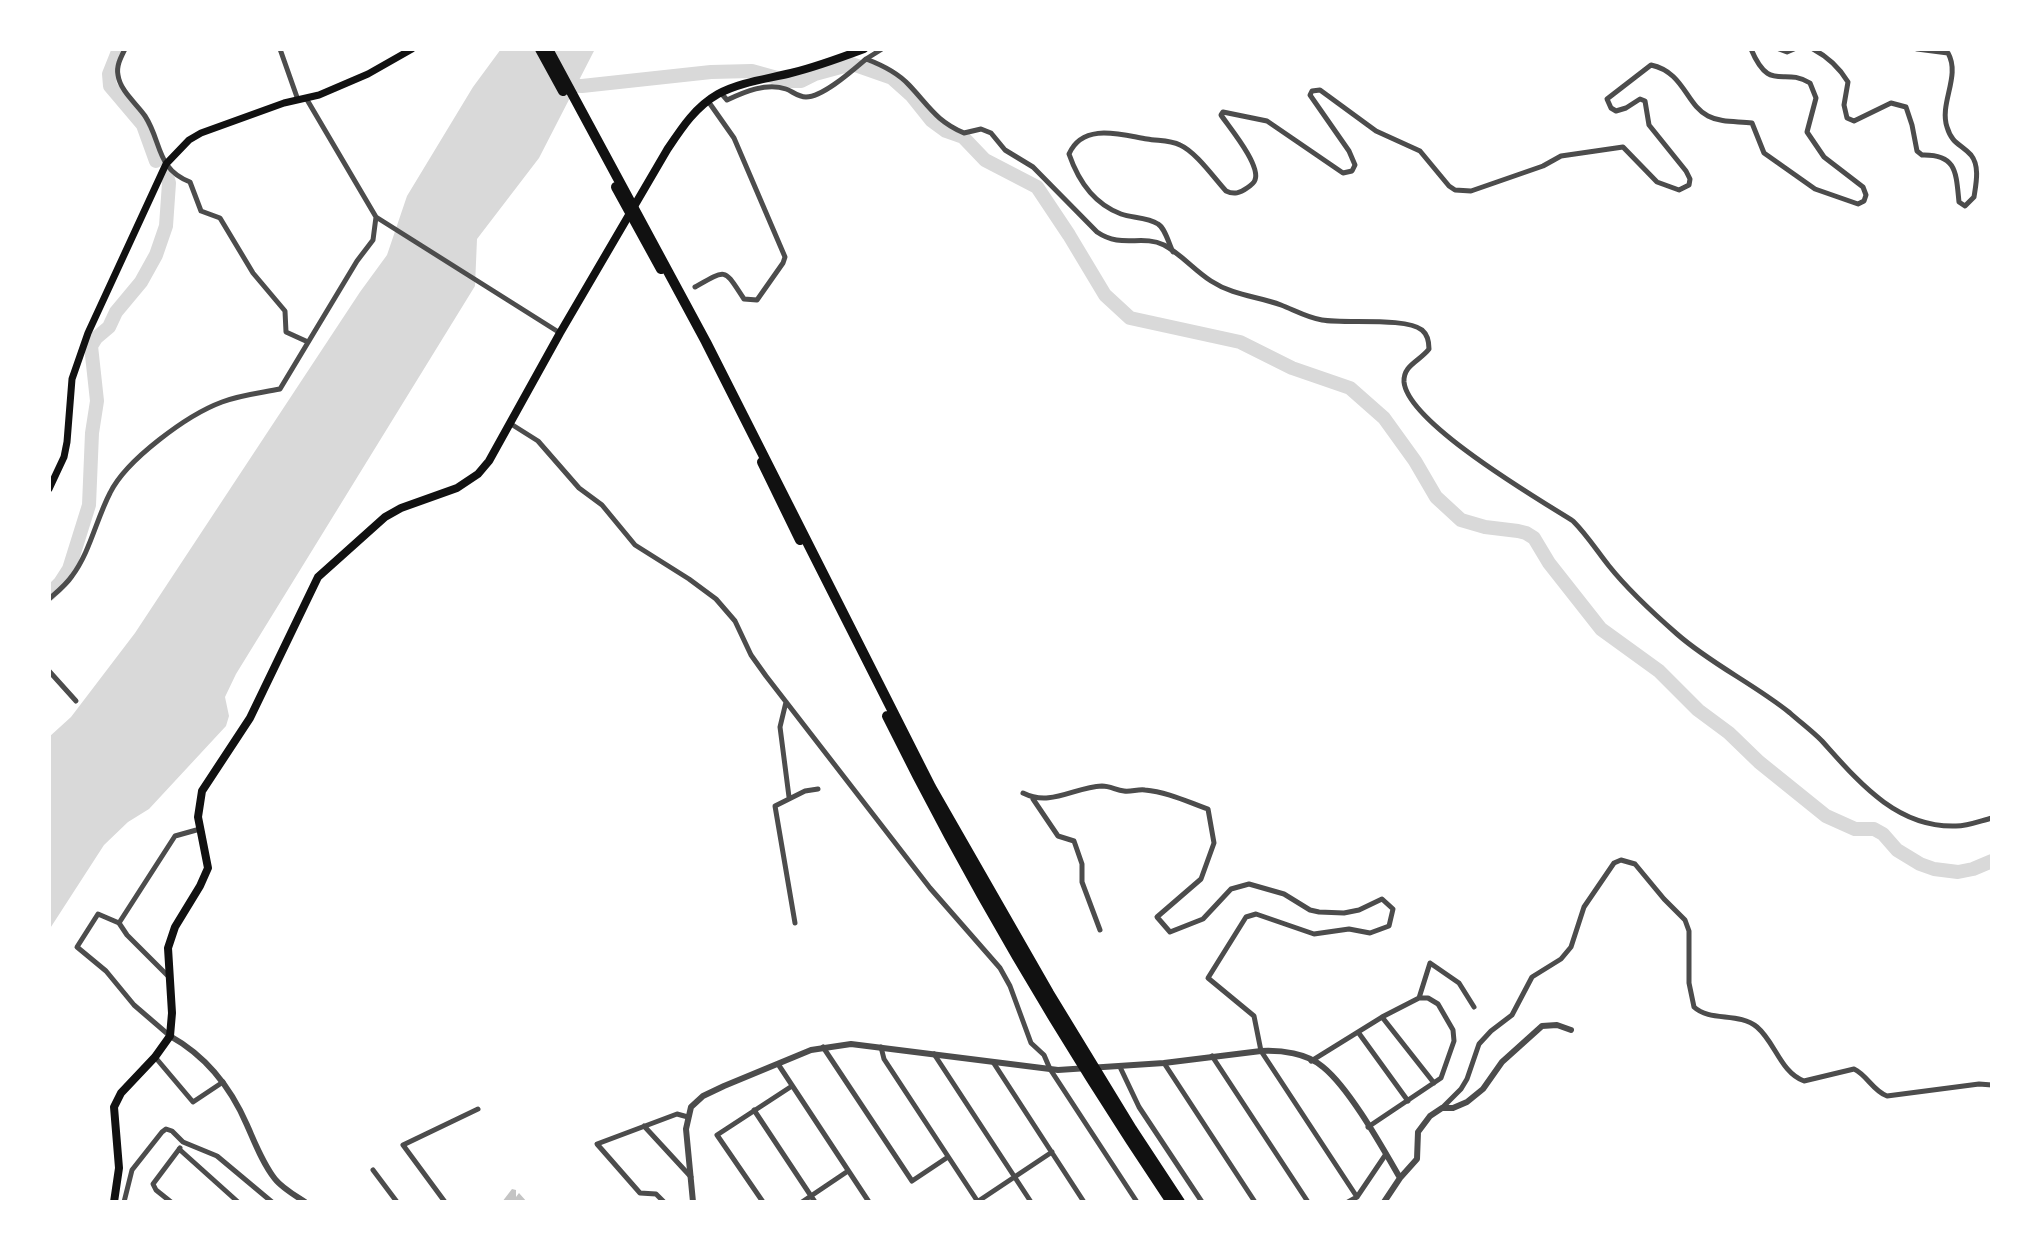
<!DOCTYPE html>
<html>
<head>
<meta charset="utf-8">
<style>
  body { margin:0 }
  #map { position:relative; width:2041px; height:1251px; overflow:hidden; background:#fff; font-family:Manrope,sans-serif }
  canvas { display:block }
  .frame { position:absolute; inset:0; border:51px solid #fff; pointer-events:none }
</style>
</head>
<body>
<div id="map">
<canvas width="2041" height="1251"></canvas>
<div class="frame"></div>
</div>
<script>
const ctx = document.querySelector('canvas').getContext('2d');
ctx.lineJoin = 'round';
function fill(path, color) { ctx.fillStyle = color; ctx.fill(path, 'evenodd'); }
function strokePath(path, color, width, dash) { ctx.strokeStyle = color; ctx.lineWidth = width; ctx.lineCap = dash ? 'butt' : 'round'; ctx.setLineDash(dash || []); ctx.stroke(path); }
const water = new Path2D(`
  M 501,49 L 595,49 L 539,158 L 477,239 L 475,286 L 236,674 L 225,697 L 229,716 L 226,726 L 149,809 L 128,822 L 104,845 L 49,930 L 49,737 L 71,717 L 135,633 L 360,292 L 387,255 L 407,196 L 473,87 Z`);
const river = new Path2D(`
  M 119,49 L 109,74 L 110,86 L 143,125 L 156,161
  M 559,85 L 582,86 L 711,72 L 752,71 L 788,81 L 801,81 L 815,74 L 852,64 L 892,78 L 911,95 L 931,120 L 946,131 L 963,137 L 985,160 L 1037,187 L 1069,235 L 1105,295 L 1130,318 L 1240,342 L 1292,368 L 1350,388 L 1384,418 L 1415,461 L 1436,497 L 1461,520 L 1485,527 L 1518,531 L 1526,533 L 1534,538 L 1549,563 L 1601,629 L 1659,671 L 1698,710 L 1729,733 L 1759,762 L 1826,816 L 1855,829 L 1874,829 L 1883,834 L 1897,850 L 1920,864 L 1934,869 L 1958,872 L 1973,869 L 1992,861
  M 49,594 L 60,583 L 69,569 L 89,505 L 92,433 L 97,401 L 91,346 L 96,338 L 109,327 L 116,312 L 141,282 L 156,255 L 166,226 L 169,183 L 167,176`);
const building = new Path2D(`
  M 512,1189 L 516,1190 L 516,1197 L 519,1193 L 527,1202 L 502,1202 Z`);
const minor = new Path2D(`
  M 125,49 C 121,57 116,66 118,75 C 120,91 137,104 145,116 C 162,142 156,169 190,182 L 201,211 L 220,218 L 253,273 L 285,311 L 286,332 L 308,342
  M 280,49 L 298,100
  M 882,49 L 866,59 C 882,65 898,73 909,85 C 929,106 936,121 964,133 L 981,129 L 991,133 L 1005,150 L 1033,167 L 1097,232 C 1122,249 1141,234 1164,245 C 1181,254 1194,270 1211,281 C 1234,296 1257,296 1281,305 C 1294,310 1308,318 1322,320 C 1345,324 1406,317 1422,330 C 1428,335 1429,342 1429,349 C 1420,361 1403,365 1404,382 C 1408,423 1538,499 1573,521 C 1587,535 1597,551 1609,566 C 1629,591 1653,613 1677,634 C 1711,664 1754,684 1790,713 C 1800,722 1812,731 1822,741 C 1858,781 1896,828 1956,826 C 1968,826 1980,821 1992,818
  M 1779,49 L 1787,52 L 1794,49
  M 1813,49 C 1828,57 1839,67 1848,82 L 1844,105 L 1847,118 L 1854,121 L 1891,103 L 1906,107 L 1912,125 L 1917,151 L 1922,155 C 1957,154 1956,173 1959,202 L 1965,206 L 1974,197 C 1976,184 1980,166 1971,155 C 1961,144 1952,144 1947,127 C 1939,103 1961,76 1948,53 L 1917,49
  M 721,93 L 727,100 C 744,92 767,82 786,89 C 792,91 798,97 806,97 C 823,97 853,70 866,59
  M 376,217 L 560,333
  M 1173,252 C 1169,244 1165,228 1158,224 C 1147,217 1132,218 1121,214 C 1094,204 1078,180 1069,154 C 1083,122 1122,135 1147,139 C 1158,141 1170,140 1180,145 C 1196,152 1214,178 1226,191 C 1234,195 1240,193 1247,188 C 1250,186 1254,183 1255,180 C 1261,165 1229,127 1221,115 L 1223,112 L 1267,121 L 1343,173 L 1352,171 L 1355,165 L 1349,151 L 1310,95 L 1312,91 L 1320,90 L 1376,131 L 1420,151 L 1449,186 L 1455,190 L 1471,191 L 1543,166 L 1561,156 L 1623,147 L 1657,182 L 1679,190 L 1689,185 L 1690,179 L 1686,171 L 1649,125 L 1645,101 L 1640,99 L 1626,108 L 1616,111 L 1611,108 L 1607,99 L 1651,65 C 1684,72 1686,105 1708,116 C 1721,123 1738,121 1752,123 L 1764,153 L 1815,189 L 1858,204 L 1864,201 L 1866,195 L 1863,187 L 1824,157 L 1807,132 L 1816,98 L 1810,83 C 1783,66 1770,94 1751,49
  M 695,287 C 728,268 724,269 744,299 L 757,300 L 783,263 L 785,257 L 734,138 L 708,101
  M 511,424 L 538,441 L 579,488 L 602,505 L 635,545 L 689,579 L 716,599 L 735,621 L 751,655 L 766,676 L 930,888 L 1000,968 L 1010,986 L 1031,1043 L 1044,1055 L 1050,1069 L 1137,1202
  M 49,599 C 57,592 66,585 72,576 C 90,552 96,520 110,493 C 126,460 187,415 222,402 C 240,395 260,393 280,389 L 357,261 L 373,240 L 376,217 L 306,98
  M 49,671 L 76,701
  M 786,702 L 780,727 L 789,797
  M 1023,793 C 1051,807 1074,787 1102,786 C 1110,786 1116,790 1124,791 C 1131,792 1138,789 1145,790 C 1167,792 1188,802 1208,809 L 1214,843 L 1201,879 L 1157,917 L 1170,932 L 1203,919 L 1231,889 L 1249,884 L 1284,894 L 1310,910 L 1319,912 L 1344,913 L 1359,910 L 1382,899 L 1393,909 L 1389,926 L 1370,933 L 1349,929 L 1314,934 L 1256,914 L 1246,917 L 1208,978 L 1254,1016 L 1261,1051 L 1357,1197
  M 1033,799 L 1058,836 L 1074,841 L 1082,864 L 1082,882 L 1100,930
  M 119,923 L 98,914 L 77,947 L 106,971 L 134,1005 L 170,1036
  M 795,923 L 775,806 L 805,791 L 818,789
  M 168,976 L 127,935 L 119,923 L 175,836 L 200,829
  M 1419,998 L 1430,963 L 1459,983 L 1474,1007
  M 1382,1017 L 1434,1083
  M 1358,1032 L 1408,1101
  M 823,1047 L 912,1181 L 948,1157
  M 881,1047 L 884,1059 L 978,1202
  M 934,1054 L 1031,1202
  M 1212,1056 L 1308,1202
  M 155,1057 L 193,1102 L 223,1082
  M 1311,1061 L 1382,1017 L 1419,998 L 1428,998 L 1438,1004 L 1453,1030 L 1454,1041 L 1441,1078 L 1368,1127
  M 993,1062 L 1084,1202
  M 1164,1063 L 1255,1202
  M 778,1064 L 869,1202
  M 1120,1067 L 1139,1107 L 1202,1202
  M 1442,1108 L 1461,1089 L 1467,1079 L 1479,1044 L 1491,1031 L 1512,1015 L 1532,977 L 1561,959 L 1571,947 L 1584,907 L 1614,863 L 1621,860 L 1635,864 L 1664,899 L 1685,920 L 1689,931 L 1689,983 L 1694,1007 C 1710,1022 1739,1012 1757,1027 C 1775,1042 1781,1073 1804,1081 L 1854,1069 C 1867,1075 1873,1091 1887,1096 L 1979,1084 L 1992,1085
  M 754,1110 L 815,1202
  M 644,1126 L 691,1177
  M 179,1149 L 238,1202
  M 373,1170 L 397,1202
  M 124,1202 L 132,1170 L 162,1132 L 166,1129 L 172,1131 L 183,1142 L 217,1156 L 272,1202
  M 171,1202 L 156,1190 L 153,1184 L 180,1148
  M 445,1202 L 403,1145 L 478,1109
  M 664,1202 L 656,1194 L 640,1193 L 597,1144 L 677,1114 L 688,1117
  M 763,1202 L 717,1135 L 792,1086
  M 802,1202 L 848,1171
  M 977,1202 L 1052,1152
  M 1348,1202 L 1357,1197 L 1386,1154`);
const tertiary = new Path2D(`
  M 170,1036 C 206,1056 231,1088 247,1125 C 255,1143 263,1164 275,1179 C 282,1188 296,1196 305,1202
  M 693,1202 L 686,1129 L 691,1107 L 703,1096 L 724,1086 L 811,1050 L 851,1044 L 1058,1070 L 1164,1063 L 1261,1051 C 1281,1050 1307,1053 1323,1067 C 1350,1089 1382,1147 1400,1178
  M 1384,1202 L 1400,1178 L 1417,1159 L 1418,1132 L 1430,1116 L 1442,1108 L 1453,1108 L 1467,1102 L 1483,1089 L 1502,1062 L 1542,1026 L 1557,1025 L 1571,1030`);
const secondary = new Path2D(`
  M 49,489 L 64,457 L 67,442 L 72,379 L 88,333 L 166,164 L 189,140 L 201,133 L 284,103 L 319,95 L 368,74 L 412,49`);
const primary = new Path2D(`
  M 114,1202 L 119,1168 L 114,1107 L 121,1093 L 155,1057 L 170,1036 L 172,1013 L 168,948 L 175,927 L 200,886 L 208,868 L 198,817 L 202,791 L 250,718 L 318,577 L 385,517 L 401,508 L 457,488 L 478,474 L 489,461 L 560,333 L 667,150 C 681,129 695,107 718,94 C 740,82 767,79 791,73 C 816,67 840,58 864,49`);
const motorway = new Path2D(`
  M 540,49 L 563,91
  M 548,49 L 706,342 L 931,787 L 1049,993 L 1132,1129 L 1180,1202
  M 616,187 L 661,269
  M 762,462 L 800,540
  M 887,716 C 970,884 1067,1047 1171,1202`);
fill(water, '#d9d9d9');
strokePath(river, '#d9d9d9', 14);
fill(building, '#c4c4c4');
strokePath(minor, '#4c4c4c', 5);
strokePath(tertiary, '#4c4c4c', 6);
strokePath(secondary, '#111', 7);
strokePath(primary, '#111', 8);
strokePath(motorway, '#111', 10);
</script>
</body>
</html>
